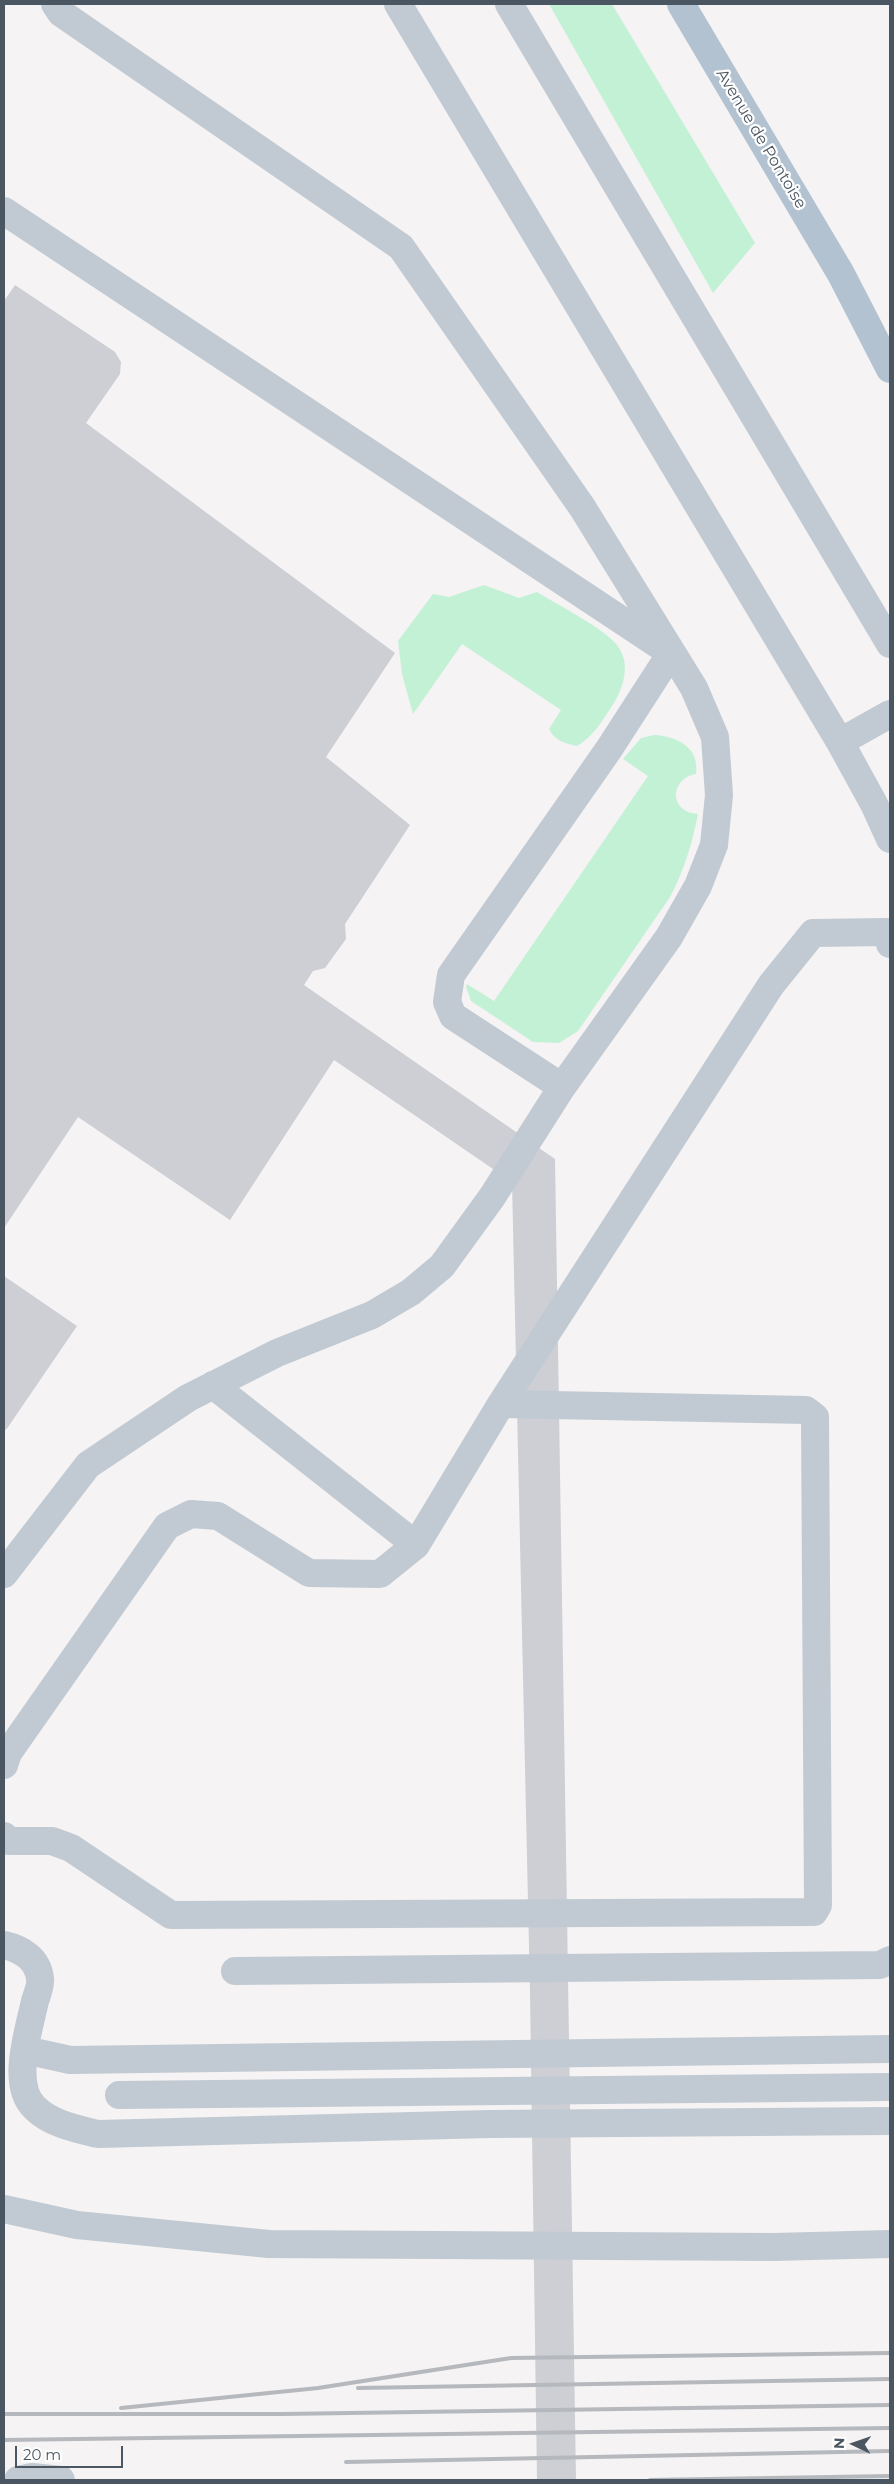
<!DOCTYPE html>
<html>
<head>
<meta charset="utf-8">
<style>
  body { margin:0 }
  #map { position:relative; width:894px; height:2484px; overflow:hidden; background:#f5f3f3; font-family:Montserrat,sans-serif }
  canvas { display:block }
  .frame { position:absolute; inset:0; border:5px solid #4a5661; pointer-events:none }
  .north { position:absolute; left:829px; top:2419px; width:50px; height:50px; -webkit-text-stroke:4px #fff; paint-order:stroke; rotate:273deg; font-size:14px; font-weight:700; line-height:20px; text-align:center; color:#4a5661 }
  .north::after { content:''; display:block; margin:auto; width:18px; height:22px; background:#4a5661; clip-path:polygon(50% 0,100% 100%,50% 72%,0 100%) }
  .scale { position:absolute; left:15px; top:2446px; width:108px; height:22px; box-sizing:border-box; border:2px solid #4a5661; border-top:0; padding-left:6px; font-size:15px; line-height:18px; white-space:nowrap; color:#4a5661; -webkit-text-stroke:4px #fff; paint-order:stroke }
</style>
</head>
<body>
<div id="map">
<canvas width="894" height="2484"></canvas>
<div class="frame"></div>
<div class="north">N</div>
<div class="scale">20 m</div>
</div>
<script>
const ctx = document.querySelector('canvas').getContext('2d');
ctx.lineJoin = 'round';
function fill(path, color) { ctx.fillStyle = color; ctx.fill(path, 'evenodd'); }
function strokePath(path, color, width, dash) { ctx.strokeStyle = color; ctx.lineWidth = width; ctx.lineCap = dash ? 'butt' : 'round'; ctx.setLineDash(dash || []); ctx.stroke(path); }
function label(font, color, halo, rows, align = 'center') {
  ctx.font = font + ' Montserrat,sans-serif'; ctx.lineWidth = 4.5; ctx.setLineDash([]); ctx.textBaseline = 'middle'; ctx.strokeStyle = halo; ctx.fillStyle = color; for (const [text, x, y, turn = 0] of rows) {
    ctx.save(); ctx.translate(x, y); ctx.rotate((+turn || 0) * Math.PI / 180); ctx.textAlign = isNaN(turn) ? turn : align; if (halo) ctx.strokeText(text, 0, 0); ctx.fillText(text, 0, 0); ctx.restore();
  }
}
const green = new Path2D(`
  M 549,4 L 612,4 L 755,243 L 713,293 Z
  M 484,585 L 519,598 L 537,592 C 558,605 602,627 617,645 C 632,664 623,689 612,706 C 602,721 593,737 577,746 C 564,743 555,741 549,729 L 561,710 L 462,644 L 413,714 L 402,674 L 398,641 L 433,594 L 449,597 Z
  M 654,735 C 676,736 700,747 696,774 C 676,777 668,800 686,811 C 689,813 694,813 698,814 C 692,844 684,871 670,897 L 578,1031 L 559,1043 L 533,1042 L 471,1001 L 466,987 L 467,984 L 494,1001 L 648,776 L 623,759 L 641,738 Z`);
const building = new Path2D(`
  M 15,285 L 115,352 L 121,362 L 120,374 L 86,423 L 395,653 L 326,757 L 410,825 L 345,924 L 346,939 L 325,968 L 313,971 L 304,985 L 555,1159 L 576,2480 L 537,2480 L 530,1992 L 512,1182 L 334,1060 L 230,1220 L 78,1117 L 4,1228 L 4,301 Z
  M 4,1276 L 77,1326 L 6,1430 L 4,1428 Z`);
const minor = new Path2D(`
  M 398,4 L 840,742 L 874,804 L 890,839
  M 509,4 L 890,644
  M 4,211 L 671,653 L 609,749 L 451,975 L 447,1002 L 453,1016 L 562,1087
  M 840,742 L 890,714
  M 213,1385 L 416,1545
  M 501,1404 L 771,985 L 813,933 L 887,932 L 890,944
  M 4,1574 L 88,1465 L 188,1398 L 277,1353 L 372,1315 L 411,1292 L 442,1266 L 492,1197 L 562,1087 L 669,937 L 698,886 L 714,845 L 719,795 L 715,737 L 694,688 L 582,507 L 401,247 L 61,13 L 55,4
  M 4,1765 L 8,1753 L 167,1526 L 191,1514 L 218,1516 L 309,1573 L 380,1574 L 416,1545 L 501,1404 L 806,1410 L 815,1417 L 818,1905 L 814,1912 L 171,1915 L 71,1848 L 52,1841 L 9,1841 L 4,1836
  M 4,1945 C 21,1949 38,1958 40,1979 C 41,1985 37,1995 35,2001 C 29,2030 10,2085 35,2108 C 51,2124 77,2129 98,2134 L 490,2124 L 890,2121
  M 235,1971 L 880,1965 L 890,1960
  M 25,2050 L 70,2060 L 890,2049
  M 119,2095 L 890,2087
  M 4,2209 L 77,2225 L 269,2244 L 773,2247 L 890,2244
  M 18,2480 L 32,2477 L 61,2480`);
const major = new Path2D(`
  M 681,4 L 841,274 L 890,369`);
const rail = new Path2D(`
  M 358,2388 L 890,2379
  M 121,2408 L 318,2388 L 511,2358 L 890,2353
  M 4,2414 L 282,2414 L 890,2405
  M 4,2440 L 890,2428
  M 346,2462 L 890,2451
  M 650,2480 L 890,2476`);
const streetNames = [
  ["Avenue de Pontoise",761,139,59]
];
fill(green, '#c3f1d5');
fill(building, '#cdcfd5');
strokePath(minor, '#c1cad2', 28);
strokePath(major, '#b3c2d1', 28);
strokePath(rail, '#b5b8bd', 4);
label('16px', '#4a5661', '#fff', streetNames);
</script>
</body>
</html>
